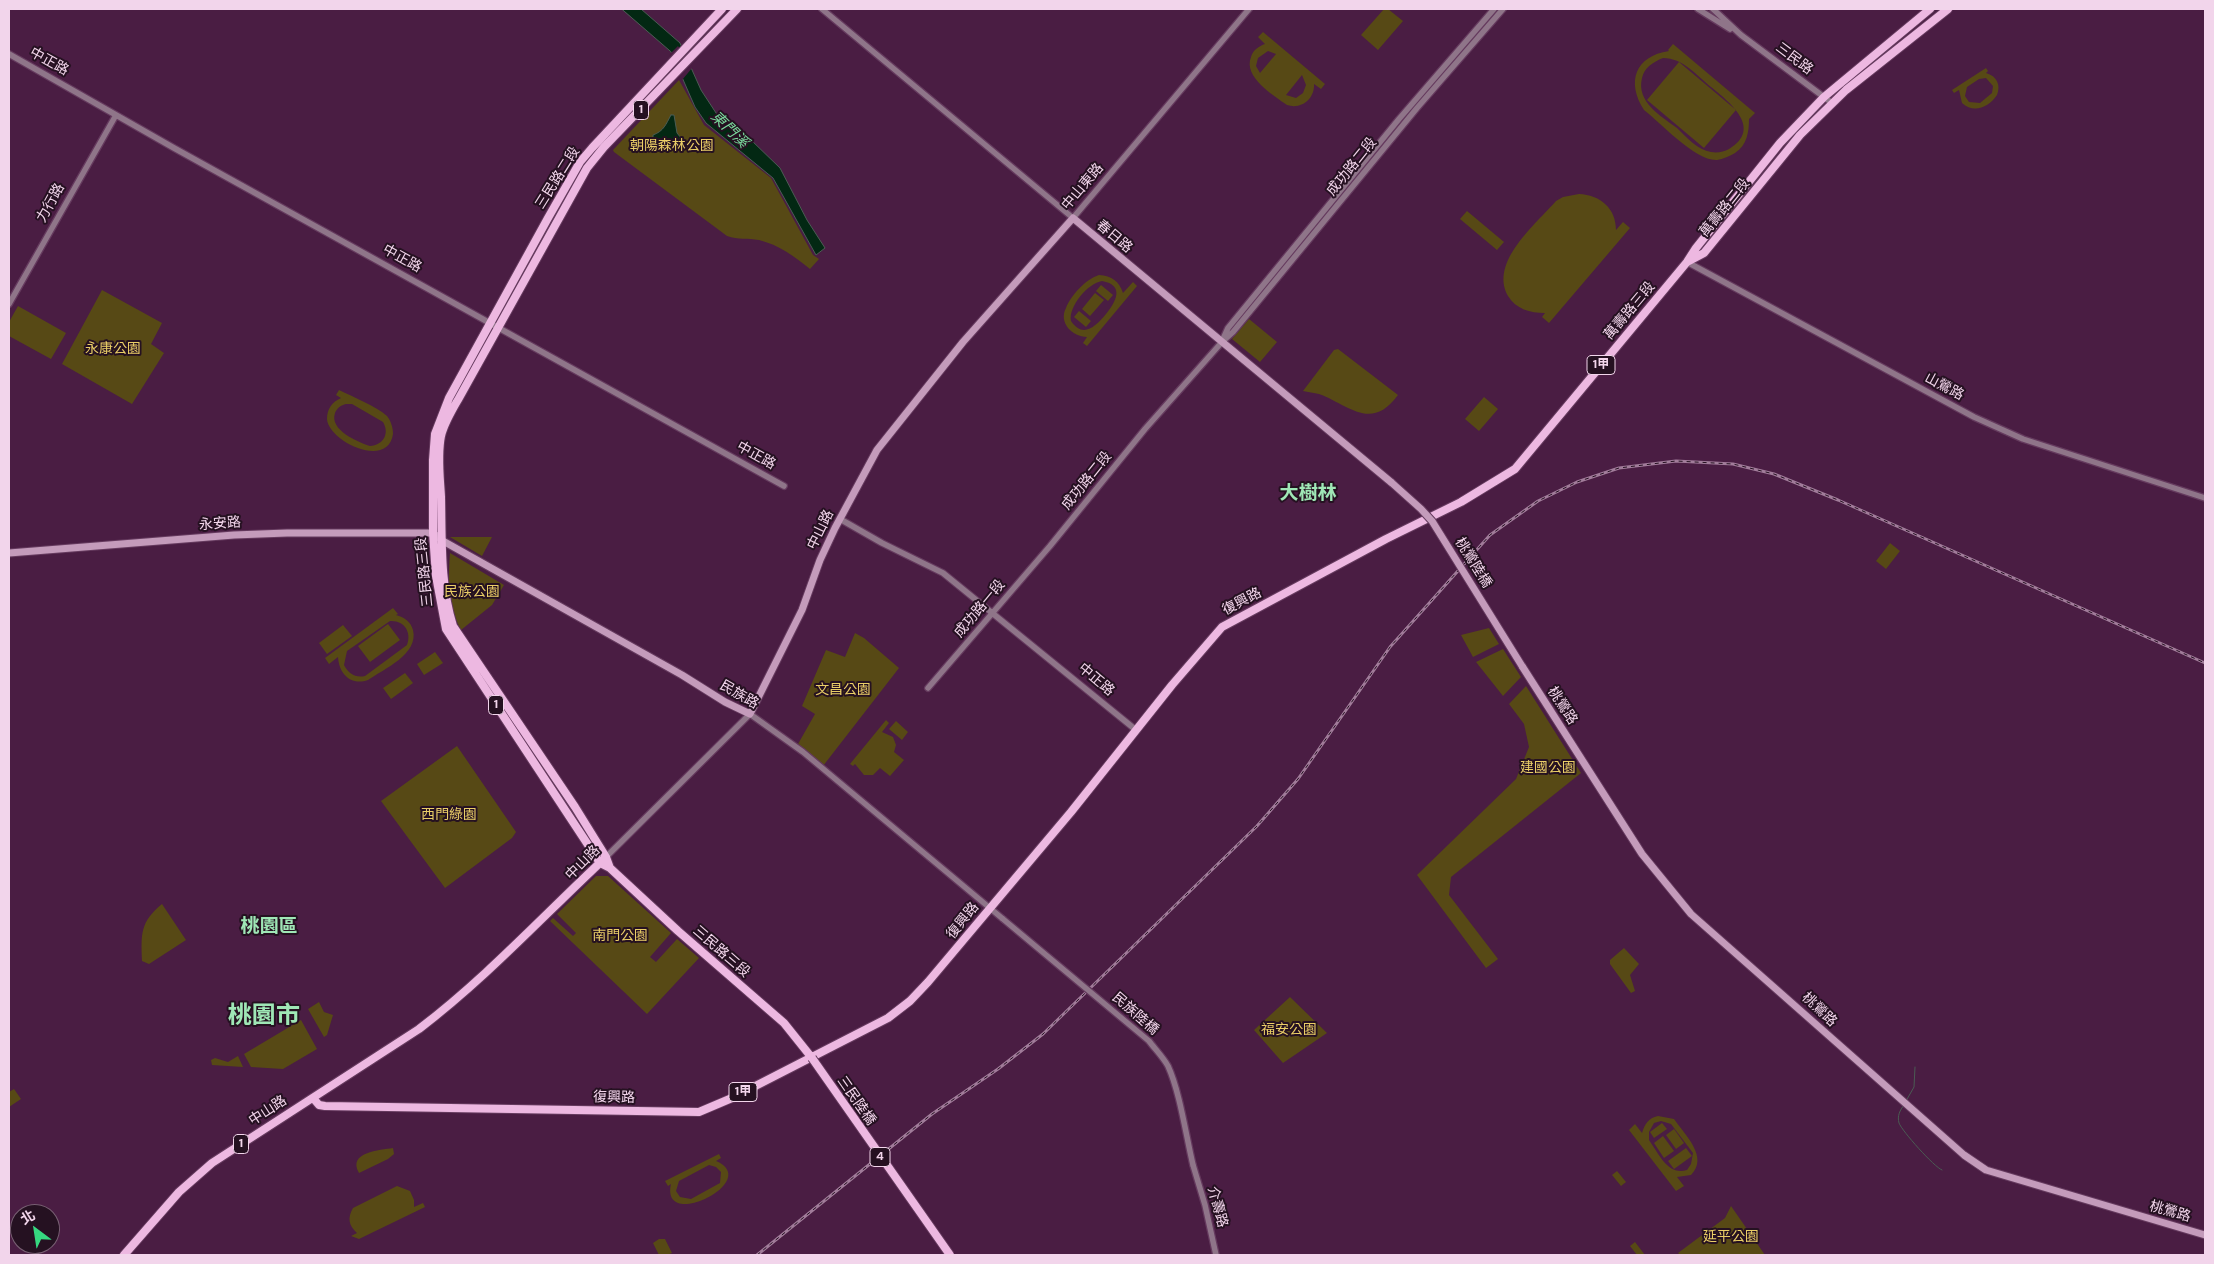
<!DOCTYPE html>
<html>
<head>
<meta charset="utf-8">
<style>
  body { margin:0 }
  #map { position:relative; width:2214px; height:1264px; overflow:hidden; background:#4a1d43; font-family:"DM Sans","Noto Sans TC",sans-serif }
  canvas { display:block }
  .frame { position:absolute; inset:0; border:10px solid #f2d5eb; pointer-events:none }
  .north { position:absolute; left:10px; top:1204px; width:50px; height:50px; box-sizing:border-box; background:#251121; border:1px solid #775f72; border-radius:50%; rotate:329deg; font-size:14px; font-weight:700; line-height:20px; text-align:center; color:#f2d5eb }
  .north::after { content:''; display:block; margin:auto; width:18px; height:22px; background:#36d880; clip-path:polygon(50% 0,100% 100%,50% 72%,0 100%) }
</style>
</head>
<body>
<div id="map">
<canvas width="2214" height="1264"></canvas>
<div class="frame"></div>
<div class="north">北</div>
</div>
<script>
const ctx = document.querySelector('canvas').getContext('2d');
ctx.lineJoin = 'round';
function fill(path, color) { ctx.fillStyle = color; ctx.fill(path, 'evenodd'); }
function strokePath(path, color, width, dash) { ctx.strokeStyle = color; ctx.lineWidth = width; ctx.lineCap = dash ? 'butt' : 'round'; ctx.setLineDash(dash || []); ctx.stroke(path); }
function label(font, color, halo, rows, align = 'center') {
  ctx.font = font + ' "DM Sans","Noto Sans TC",sans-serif'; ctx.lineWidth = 4; ctx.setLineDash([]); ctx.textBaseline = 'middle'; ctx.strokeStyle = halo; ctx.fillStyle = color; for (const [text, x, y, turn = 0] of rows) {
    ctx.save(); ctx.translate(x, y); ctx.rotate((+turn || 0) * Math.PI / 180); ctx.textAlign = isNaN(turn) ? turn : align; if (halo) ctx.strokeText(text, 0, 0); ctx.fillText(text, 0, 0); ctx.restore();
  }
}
const green = new Path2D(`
  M 1384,9 L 1388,9 L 1403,21 L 1378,50 L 1361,35 Z
  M 1263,32 L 1325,84 L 1321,89 L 1314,84 C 1315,98 1302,110 1287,105 C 1273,95 1243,77 1251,57 C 1253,50 1259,46 1265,44 L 1258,37 ZM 1268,51 L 1276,54 L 1260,73 L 1256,66 L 1258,58 ZM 1302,75 L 1306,85 L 1303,93 L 1296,98 L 1286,95 Z
  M 1673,44 L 1755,113 L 1749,119 C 1749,132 1747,145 1735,153 C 1730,156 1723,159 1717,160 C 1695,161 1661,123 1644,110 C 1626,82 1635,56 1669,51 L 1668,50 ZM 1663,58 C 1683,58 1696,75 1711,87 C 1728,101 1764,128 1729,149 C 1724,152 1717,153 1711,152 C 1698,150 1686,137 1677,128 C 1661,116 1636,102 1642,78 C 1644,68 1653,62 1663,58 Z
  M 1679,62 L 1736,110 L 1704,148 L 1647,100 Z
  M 1986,68 L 1988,71 L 1986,73 C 1997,76 2001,85 1997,95 C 1989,107 1974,114 1962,103 L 1959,90 L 1954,93 L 1952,90 ZM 1986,78 L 1993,86 L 1992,93 L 1980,103 L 1969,102 L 1965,96 L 1967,87 L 1979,79 Z
  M 679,80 L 704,125 L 771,178 L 813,255 L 819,259 L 810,269 C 794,256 779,245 759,240 C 748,238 738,240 727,236 L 614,152 L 613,150 Z
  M 1579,194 C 1600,195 1616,208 1616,230 L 1623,222 L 1630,228 L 1549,323 L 1542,317 L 1545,313 C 1530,313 1516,309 1508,296 C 1489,262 1536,224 1556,201 L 1563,197 Z
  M 1467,211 L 1504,242 L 1497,250 L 1460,219 Z
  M 1099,275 C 1112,276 1119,281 1123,293 L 1133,282 L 1137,286 L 1087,346 L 1083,343 L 1087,337 C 1073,337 1058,323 1066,308 C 1071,295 1086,279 1099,275 ZM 1102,281 C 1125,285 1116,302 1106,314 C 1096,326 1083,339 1071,321 C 1068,307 1088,283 1102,281 Z
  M 1101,285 L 1113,295 L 1108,301 L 1096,291 Z
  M 102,290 L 162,323 L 151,344 L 164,353 L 132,404 L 62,364 Z
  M 1095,293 L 1104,300 L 1090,316 L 1082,309 Z
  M 18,306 L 66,333 L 51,359 L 9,336 L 9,322 Z
  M 1079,311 L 1091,321 L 1086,327 L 1074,317 Z
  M 1249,319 L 1277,342 L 1260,362 L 1232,339 Z
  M 1338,349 L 1398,395 C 1371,432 1349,405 1319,394 C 1314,393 1308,392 1303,391 L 1334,350 Z
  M 339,390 C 353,397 376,406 387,416 C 391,421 393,428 393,434 C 388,470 328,441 327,419 C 327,409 332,402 341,398 L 336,395 ZM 346,404 L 352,404 L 383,422 C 390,434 383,445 370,446 C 358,442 329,430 335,413 C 337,408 341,405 346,404 Z
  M 1484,397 L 1498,409 L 1479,431 L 1465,419 Z
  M 450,537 L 492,537 L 482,556 Z
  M 1890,543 L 1900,551 L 1886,569 L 1876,561 Z
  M 450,553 L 504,585 L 492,605 L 461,630 C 448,604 448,581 450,553 Z
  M 393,608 L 398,614 L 396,615 C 404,617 411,622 413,630 C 419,654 384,669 368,680 C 351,686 339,674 338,657 L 329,664 L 325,658 ZM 390,621 C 404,620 412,632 407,645 L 365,676 C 355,678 349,674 344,665 L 347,651 Z
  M 388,624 L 400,640 L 370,662 L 358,646 Z
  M 343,625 L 352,636 L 327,654 L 319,643 Z
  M 1489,628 L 1499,644 L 1473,657 L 1461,635 Z
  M 855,633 L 864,638 L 899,668 L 823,766 L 798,744 L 815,714 L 802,706 L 826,650 L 845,657 Z
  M 1503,649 L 1521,677 L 1503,696 L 1476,662 Z
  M 435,652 L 443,663 L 424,675 L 417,664 Z
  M 405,673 L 413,683 L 391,699 L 383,688 Z
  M 1526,686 L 1581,773 L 1451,877 L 1449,895 L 1498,959 L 1486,968 L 1417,875 L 1516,779 L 1529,747 L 1524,724 L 1509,704 Z
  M 886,720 L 889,723 L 882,732 L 893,737 L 896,745 L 894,752 L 904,760 L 890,776 L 880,768 L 873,775 L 864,775 L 855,764 L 853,766 L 850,764 Z
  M 896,721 L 908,732 L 902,740 L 889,729 Z
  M 457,746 L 516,832 L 512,838 L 445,888 L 381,801 Z
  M 596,876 L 608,876 L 671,933 L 650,957 L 656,962 L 677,939 L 699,958 L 647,1014 L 550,921 L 553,918 L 573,936 L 576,933 L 557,914 Z
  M 162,904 L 186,940 L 149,964 L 142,961 C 141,934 140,922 162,904 Z
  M 1624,948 L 1639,964 L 1630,975 L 1635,991 L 1631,993 L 1610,964 L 1610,960 Z
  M 1290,997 L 1327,1033 L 1283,1063 L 1254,1030 Z
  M 319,1002 L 324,1012 L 333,1015 L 327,1035 L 324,1037 L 308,1009 Z
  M 301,1020 L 317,1049 L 283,1069 L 251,1067 L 244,1054 Z
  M 238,1056 L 243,1067 L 212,1065 L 211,1060 L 215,1058 L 228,1062 Z
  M 14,1089 L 21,1099 L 9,1107 L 9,1092 Z
  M 1658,1116 L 1674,1119 C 1685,1135 1709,1157 1691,1175 L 1677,1177 L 1684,1186 L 1676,1191 L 1629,1130 L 1635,1124 L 1642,1133 C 1645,1124 1648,1118 1658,1116 ZM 1661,1121 L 1671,1124 L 1693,1153 L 1691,1164 L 1687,1170 C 1668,1176 1659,1154 1649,1140 L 1649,1132 L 1654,1123 Z
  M 1662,1123 L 1667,1129 L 1654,1138 L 1650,1132 Z
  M 1674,1129 L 1684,1143 L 1676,1149 L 1666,1135 Z
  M 1663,1136 L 1674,1151 L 1664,1158 L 1654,1143 Z
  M 393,1148 L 394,1154 L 388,1159 L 359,1173 C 347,1152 380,1150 393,1148 Z
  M 1686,1148 L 1692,1156 L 1674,1169 L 1668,1161 Z
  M 719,1154 L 721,1158 L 716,1161 C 763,1181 660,1232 671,1184 L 668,1186 L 665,1181 ZM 709,1165 L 716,1167 L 721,1172 L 720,1183 L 691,1199 L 680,1197 L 676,1191 L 679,1181 Z
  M 1617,1171 L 1626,1182 L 1621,1186 L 1612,1175 Z
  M 397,1186 L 410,1191 L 414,1200 L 414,1207 L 423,1203 L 425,1207 L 359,1239 L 351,1236 L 357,1233 C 349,1226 347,1218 353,1208 Z
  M 1731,1206 L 1765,1255 L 1680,1255 L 1678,1253 L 1725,1218 Z
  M 659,1239 L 665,1239 L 672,1253 L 667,1255 L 659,1255 L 653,1243 Z
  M 1635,1242 L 1645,1255 L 1637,1255 L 1630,1246 Z`);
const water = new Path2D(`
  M 622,9 L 641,9 L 680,43 L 701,90 L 718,116 L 750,139 L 780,168 L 807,220 L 825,248 L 816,255 L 773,178 L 706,123 L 695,107 L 671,52 Z
  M 671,115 L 674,115 L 677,133 L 681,138 L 674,142 L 661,140 L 660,138 L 658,140 L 653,139 L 653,135 C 664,131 666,124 671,115 Z`);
const pier = new Path2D(`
  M 678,46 L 693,67 L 682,80 L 669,55 Z`);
const stream = new Path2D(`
  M 1906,1101 L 1914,1087 L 1915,1067
  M 1904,1105 C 1900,1110 1897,1116 1899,1123 C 1902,1131 1934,1167 1942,1170`);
const tertiary = new Path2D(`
  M 822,9 L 1073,218 L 1249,9
  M 1698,9 L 1730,29
  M 1713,9 L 1741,35 L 1832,103
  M 9,54 L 174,148 L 784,486
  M 1687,262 L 1974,417 L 2023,439 L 2205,498
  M 9,304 L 116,115
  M 1223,339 L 1228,328 L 1399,119 L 1494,9
  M 840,519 L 882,543 L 943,573 L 1136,730
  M 928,688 L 1050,546 L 1145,429 L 1222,342 L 1233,332 L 1417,108 L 1503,9
  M 606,857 L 750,714 L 803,752 L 1003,919
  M 1193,1165 L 1205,1205 L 1216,1255`);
const secondary = new Path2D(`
  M 9,553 L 234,535 L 287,533 L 433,533 L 443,541 L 682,675 L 725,702 L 750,714 L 802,610 L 820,560 L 835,528 L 877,450 L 963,342 L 1073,218 L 1392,483
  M 1522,666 L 1642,854 L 1691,914 L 1964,1155 L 1986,1170 L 2205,1235`);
const primary = new Path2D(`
  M 722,9 L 592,148 L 580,162 L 548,218 L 449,398 L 435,434 L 433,460 L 433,533 L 436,576 L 446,629 L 600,863 L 610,868 L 678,931 L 784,1023 L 812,1058
  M 1689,261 L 1704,253 L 1800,135 L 1846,90 L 1948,9
  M 610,868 L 606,857 L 575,807 L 453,626 C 440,585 442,541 441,497 C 440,478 437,456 441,436 C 444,423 452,410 459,398 L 587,168 L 604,147 L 737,9
  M 313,1098 L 319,1105 L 325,1106 L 699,1112 L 732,1098 L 888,1018 L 910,1001 L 928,982 L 1071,812 L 1172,685 L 1222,627 L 1386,539 L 1461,502 L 1515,469 L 1687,262 L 1696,248 L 1780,143 L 1824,97 L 1930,9
  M 124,1255 L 179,1192 L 212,1163 L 419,1029 C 486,978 542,917 603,860`);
const rail = new Path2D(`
  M 757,1255 L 932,1114 L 998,1069 L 1043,1034 L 1257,826 L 1298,779 L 1390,647 L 1490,535 L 1538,501 L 1577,482 L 1619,468 L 1676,461 L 1733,464 L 1774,474 L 1838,500 L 2205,663`);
const tertiaryBridge = new Path2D(`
  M 1003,919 L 1149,1041 C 1155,1049 1163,1057 1168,1066 C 1180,1092 1186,1136 1193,1165`);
const secondaryBridge = new Path2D(`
  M 1392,483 L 1421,509 L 1432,521 L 1522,666`);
const primaryBridge = new Path2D(`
  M 812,1058 L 950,1255`);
const shields = [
  [641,110,15],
  [1601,365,28],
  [496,705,15],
  [743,1092,28],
  [241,1144,15],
  [880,1157,20]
];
const shieldNames = [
  ["1",641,110],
  ["1甲",1601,365],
  ["1",496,705],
  ["1甲",743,1092],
  ["1",241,1144],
  ["4",880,1157]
];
const streetNames = [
  ["三民路",1794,59,37],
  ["中正路",49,62,29],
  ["成功路二段",1352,167,-51],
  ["三民路二段",558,178,-58],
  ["中山東路",1083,187,-50],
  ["力行路",51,203,-61],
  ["萬壽路二段",1725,208,-51],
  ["春日路",1114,237,40],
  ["中正路",402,259,29],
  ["萬壽路三段",1630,311,-50],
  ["山鶯路",1944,387,28],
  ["中正路",756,456,29],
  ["成功路二段",1087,481,-51],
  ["永安路",220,524,-4],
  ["中山路",821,530,-64],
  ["桃鶯陸橋",1473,563,58],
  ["三民路三段",425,572,-96],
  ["復興路",1242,602,-28],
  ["成功路一段",980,609,-50],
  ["中正路",1096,680,40],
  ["民族路",739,695,30],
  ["桃鶯路",1562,706,57],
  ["中山路",583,863,-45],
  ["復興路",963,921,-51],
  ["三民路三段",721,952,41],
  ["桃鶯路",1819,1010,43],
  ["民族陸橋",1135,1014,41],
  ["復興路",614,1098,1],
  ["三民陸橋",856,1101,55],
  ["中山路",268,1111,-33],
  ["介壽路",1217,1207,75],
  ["桃鶯路",2170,1212,16]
];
const parkNames = [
  ["朝陽森林公園",672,146],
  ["永康公園",113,349],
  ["民族公園",472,592],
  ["文昌公園",843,690],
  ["建國公園",1548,768],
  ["西門綠園",449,815],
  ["南門公園",620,936],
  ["福安公園",1289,1030],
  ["延平公園",1731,1237]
];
const waterNames = [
  ["東門溪",729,130,44]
];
const districtNames = [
  ["大樹林",1308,494],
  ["桃園區",269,927]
];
const townNames = [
  ["桃園市",264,1017]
];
fill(green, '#574915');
fill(water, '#032813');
strokePath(water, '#4b5c54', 1);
fill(pier, '#4a1d43');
strokePath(stream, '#4b5c54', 1);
strokePath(tertiary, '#653a5e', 8);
strokePath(secondary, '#653a5e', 9);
strokePath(primary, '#653a5e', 10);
strokePath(tertiary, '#8f7589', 5.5);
strokePath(secondary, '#c49bbb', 7);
strokePath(primary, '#edb8e1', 8);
strokePath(rail, '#a17c9a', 3);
strokePath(rail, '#251121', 1, [4]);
strokePath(tertiaryBridge, '#653a5e', 8, []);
strokePath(secondaryBridge, '#653a5e', 9, []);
strokePath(primaryBridge, '#653a5e', 10, []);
strokePath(tertiaryBridge, '#8f7589', 5.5);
strokePath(secondaryBridge, '#c49bbb', 7);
strokePath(primaryBridge, '#edb8e1', 8);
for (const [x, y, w] of shields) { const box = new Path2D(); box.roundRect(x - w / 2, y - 9.5, w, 19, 4); ctx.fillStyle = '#251121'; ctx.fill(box); strokePath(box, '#f2d5eb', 1); }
label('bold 12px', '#f2d5eb', null, shieldNames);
label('14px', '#f2d5eb', '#251121', streetNames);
label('14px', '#eace67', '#251121', parkNames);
label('italic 15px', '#7ad99c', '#251121', waterNames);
label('bold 19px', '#9fe7b6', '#251121', districtNames);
label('bold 24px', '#9fe7b6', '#251121', townNames);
</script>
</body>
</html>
